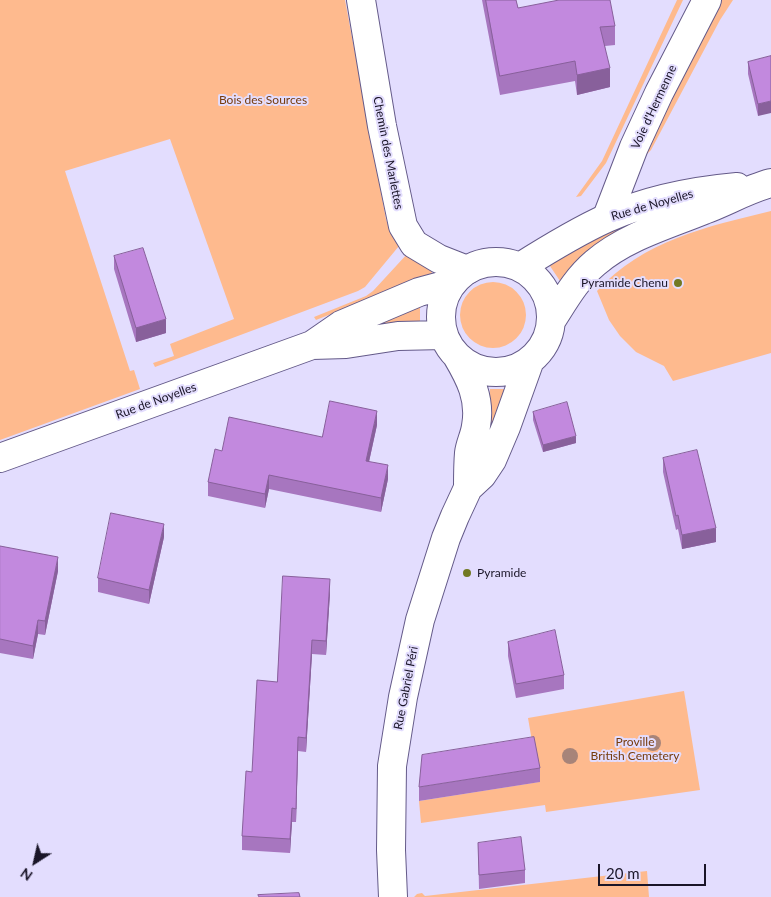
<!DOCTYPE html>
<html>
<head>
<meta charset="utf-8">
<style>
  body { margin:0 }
  #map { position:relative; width:771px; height:897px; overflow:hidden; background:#e3ddfe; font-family:Lato,sans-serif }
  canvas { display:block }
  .north { position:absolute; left:10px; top:837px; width:50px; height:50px; -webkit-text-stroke:4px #e3ddfe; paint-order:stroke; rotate:215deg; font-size:14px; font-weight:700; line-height:20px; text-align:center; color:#1a1528 }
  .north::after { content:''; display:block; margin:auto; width:18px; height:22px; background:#1a1528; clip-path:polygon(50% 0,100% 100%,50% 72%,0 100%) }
  .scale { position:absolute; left:598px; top:864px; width:108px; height:22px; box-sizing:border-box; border:2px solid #1a1528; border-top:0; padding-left:6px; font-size:15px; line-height:18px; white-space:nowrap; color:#1a1528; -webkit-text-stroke:4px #e3ddfe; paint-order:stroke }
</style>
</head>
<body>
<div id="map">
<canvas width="771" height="897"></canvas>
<div class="north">N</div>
<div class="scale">20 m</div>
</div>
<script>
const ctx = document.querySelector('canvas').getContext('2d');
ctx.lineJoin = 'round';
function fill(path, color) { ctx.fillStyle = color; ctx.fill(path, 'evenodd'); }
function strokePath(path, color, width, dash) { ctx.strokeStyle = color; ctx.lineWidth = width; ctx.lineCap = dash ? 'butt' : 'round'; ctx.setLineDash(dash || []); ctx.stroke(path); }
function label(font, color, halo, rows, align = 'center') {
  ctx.font = font + ' Lato,sans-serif'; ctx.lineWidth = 4; ctx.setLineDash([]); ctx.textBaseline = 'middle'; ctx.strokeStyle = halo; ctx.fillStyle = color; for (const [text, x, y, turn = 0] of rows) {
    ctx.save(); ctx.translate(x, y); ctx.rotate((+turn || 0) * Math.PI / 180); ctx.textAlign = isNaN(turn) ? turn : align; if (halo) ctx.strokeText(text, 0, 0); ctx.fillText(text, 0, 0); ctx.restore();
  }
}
const green = new Path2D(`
  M 0,0 L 345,0 L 386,219 L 391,234 L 399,246 L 365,287 L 358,291 L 155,367 L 153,363 L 174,356 L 170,344 L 234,319 L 170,139 L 65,171 L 130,371 L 134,370 L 140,389 L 0,440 Z
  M 677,0 L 683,0 L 606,163 L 581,196 L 576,197 L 602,161 Z
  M 720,0 L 733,0 L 720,20 L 651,150 L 647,154 L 644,152 Z
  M 675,206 L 567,272 L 560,281 L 548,263 L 599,232 Z
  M 771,211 L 771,353 L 673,381 L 664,366 L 636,352 L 620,336 L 609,320 L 597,291 C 644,240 706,227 771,211 Z
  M 408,253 L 431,268 L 432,274 L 316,320 L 314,317 L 366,296 L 373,291 Z
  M460 315a33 33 0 1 1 66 0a33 33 0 1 1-66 0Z
  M 420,306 L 420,324 L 357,335 L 390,318 Z
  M 490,389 L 505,389 L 489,444 L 487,428 Z
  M 684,691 L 700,790 L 546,812 L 545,805 L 421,823 L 419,801 L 539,782 L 528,718 Z
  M 647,871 L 649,897 L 414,897 L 417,894 L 422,893 L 425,896 Z`);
const street = new Path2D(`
  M 361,0 L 382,126 L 403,226 L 414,244 L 439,259 L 467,270
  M 607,217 L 634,147 L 659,93 L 707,0`);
const secondary = new Path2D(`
  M441 317a55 55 0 1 1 110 0a55 55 0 1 1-110 0Z
  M 520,267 C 547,250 578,231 607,218 C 647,200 693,191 737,187
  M 551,321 C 564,301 576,279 595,263 C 625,237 667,225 704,210 C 726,202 748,189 771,183
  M 312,345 L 346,344 L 398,336 L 444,335
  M 457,356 C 470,378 481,399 476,426 C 475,435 470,444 469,453 C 468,464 468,476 468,488
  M 0,458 L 312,345 L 341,325 L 419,292 L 452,283
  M 393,897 L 391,850 L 392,766 L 403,697 L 420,620 L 446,538 L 455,516 L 468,488 L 482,475 L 492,460 L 506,427 L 530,360`);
const trees = [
  [653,743],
  [570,756]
];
const wall = new Path2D(`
  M 482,0 L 516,0 L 518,8 L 615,26 L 615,45 L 605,46 L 610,87 L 577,95 L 575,81 L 500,95 Z
  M 771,56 L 758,116 L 748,74 L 748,62 Z
  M 114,256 L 166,333 L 136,342 L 114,269 Z
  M 533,412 L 576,443 L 543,452 L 533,420 Z
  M 377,425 L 369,462 L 388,479 L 381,512 L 269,489 L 265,508 L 208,496 L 208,482 L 222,451 L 322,437 Z
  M 663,458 L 716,542 L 682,549 L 678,529 L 676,530 L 663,472 Z
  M 164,537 L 149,604 L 98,592 L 98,578 Z
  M 0,546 L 58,571 L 45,635 L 38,634 L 33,659 L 0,653 Z
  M 330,593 L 326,655 L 312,654 L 306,752 L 298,751 L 296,822 L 292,822 L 290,853 L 242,850 L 242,836 L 252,772 Z
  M 508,642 L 564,675 L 564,689 L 516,698 L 508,656 Z
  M 540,768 L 540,782 L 419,801 L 419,787 Z
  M 478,843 L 525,870 L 525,883 L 479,889 Z`);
const shadedWall = new Path2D(`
  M 610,68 L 610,87 L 577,95 L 577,75 Z
  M 771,101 L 771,113 L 758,116 L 758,104 Z
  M 166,319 L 166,333 L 136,342 L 136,328 Z
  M 377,411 L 377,425 L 366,475 L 366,461 Z
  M 576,436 L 576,443 L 543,452 L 543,445 Z
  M 388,465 L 388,479 L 381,512 L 381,498 Z
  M 269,475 L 269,489 L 265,508 L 265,494 Z
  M 164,524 L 164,537 L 149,604 L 149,590 Z
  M 716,528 L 716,542 L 682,549 L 682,535 Z
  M 58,557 L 58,571 L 45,635 L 45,621 Z
  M 330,579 L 330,593 L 326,655 L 326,641 Z
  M 38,620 L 38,634 L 33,659 L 33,646 Z
  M 312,640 L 312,654 L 306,752 L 306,738 Z
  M 298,737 L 298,751 L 296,822 L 296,809 Z
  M 292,808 L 292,822 L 290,853 L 290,839 Z`);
const building = new Path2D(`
  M 486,0 L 516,0 L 518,8 L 559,0 L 610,0 L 615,26 L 600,27 L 610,68 L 577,75 L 575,61 L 500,76 Z
  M 771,56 L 771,101 L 758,104 L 748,62 Z
  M 143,248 L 166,319 L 136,328 L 114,256 Z
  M 330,401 L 377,411 L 366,461 L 388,465 L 381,498 L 269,475 L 265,494 L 208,482 L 215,449 L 222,451 L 229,417 L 322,437 Z
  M 567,402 L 576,436 L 543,445 L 533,412 Z
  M 697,450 L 716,528 L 682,535 L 678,515 L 676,516 L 663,458 Z
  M 111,513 L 164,524 L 149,590 L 98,578 Z
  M 0,546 L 58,557 L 45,621 L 38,620 L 33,646 L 0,639 Z
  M 283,576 L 330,579 L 326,641 L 312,640 L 306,738 L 298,737 L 296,809 L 292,808 L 290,839 L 242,836 L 246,771 L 252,772 L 257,680 L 277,682 Z
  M 555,630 L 564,675 L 516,684 L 508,642 Z
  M 534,737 L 540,768 L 419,787 L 422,755 Z
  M 521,837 L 525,870 L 479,875 L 478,843 Z
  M 299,893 L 300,897 L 259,897 L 258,895 Z`);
const markers = [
  [678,283,5,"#727923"],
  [467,573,5,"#727923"]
];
const parkNames = [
  ["Bois des Sources",263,100],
  ["Proville",635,742],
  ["British Cemetery",635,756]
];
const streetNames = [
  ["Voie d'Hermenne",654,107,-65],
  ["Chemin des Marlettes",388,153,79],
  ["Rue de Noyelles",652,205,-16],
  ["Rue de Noyelles",156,401,-20],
  ["Rue Gabriel Péri",406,688,-79]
];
const poiNames = [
  ["Pyramide Chenu",668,283],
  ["Pyramide",477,573,"left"]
];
fill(green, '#feba8e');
strokePath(street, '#645a89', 30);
strokePath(secondary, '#645a89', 30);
strokePath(street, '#fff', 28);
strokePath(secondary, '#fff', 28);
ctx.fillStyle = '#a78479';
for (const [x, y] of trees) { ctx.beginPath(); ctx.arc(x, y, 8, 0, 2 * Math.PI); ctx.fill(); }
fill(wall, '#a776bf');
fill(shadedWall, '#88609b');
fill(building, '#c289de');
strokePath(building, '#88609b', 1);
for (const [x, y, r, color] of markers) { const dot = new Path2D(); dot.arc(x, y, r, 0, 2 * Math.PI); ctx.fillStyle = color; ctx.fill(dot); strokePath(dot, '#e3ddfe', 2); }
label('12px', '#763c0d', '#e3ddfe', parkNames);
label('12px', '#1a1528', '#e3ddfe', streetNames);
label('12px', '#1a1528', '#e3ddfe', poiNames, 'right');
</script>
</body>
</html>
